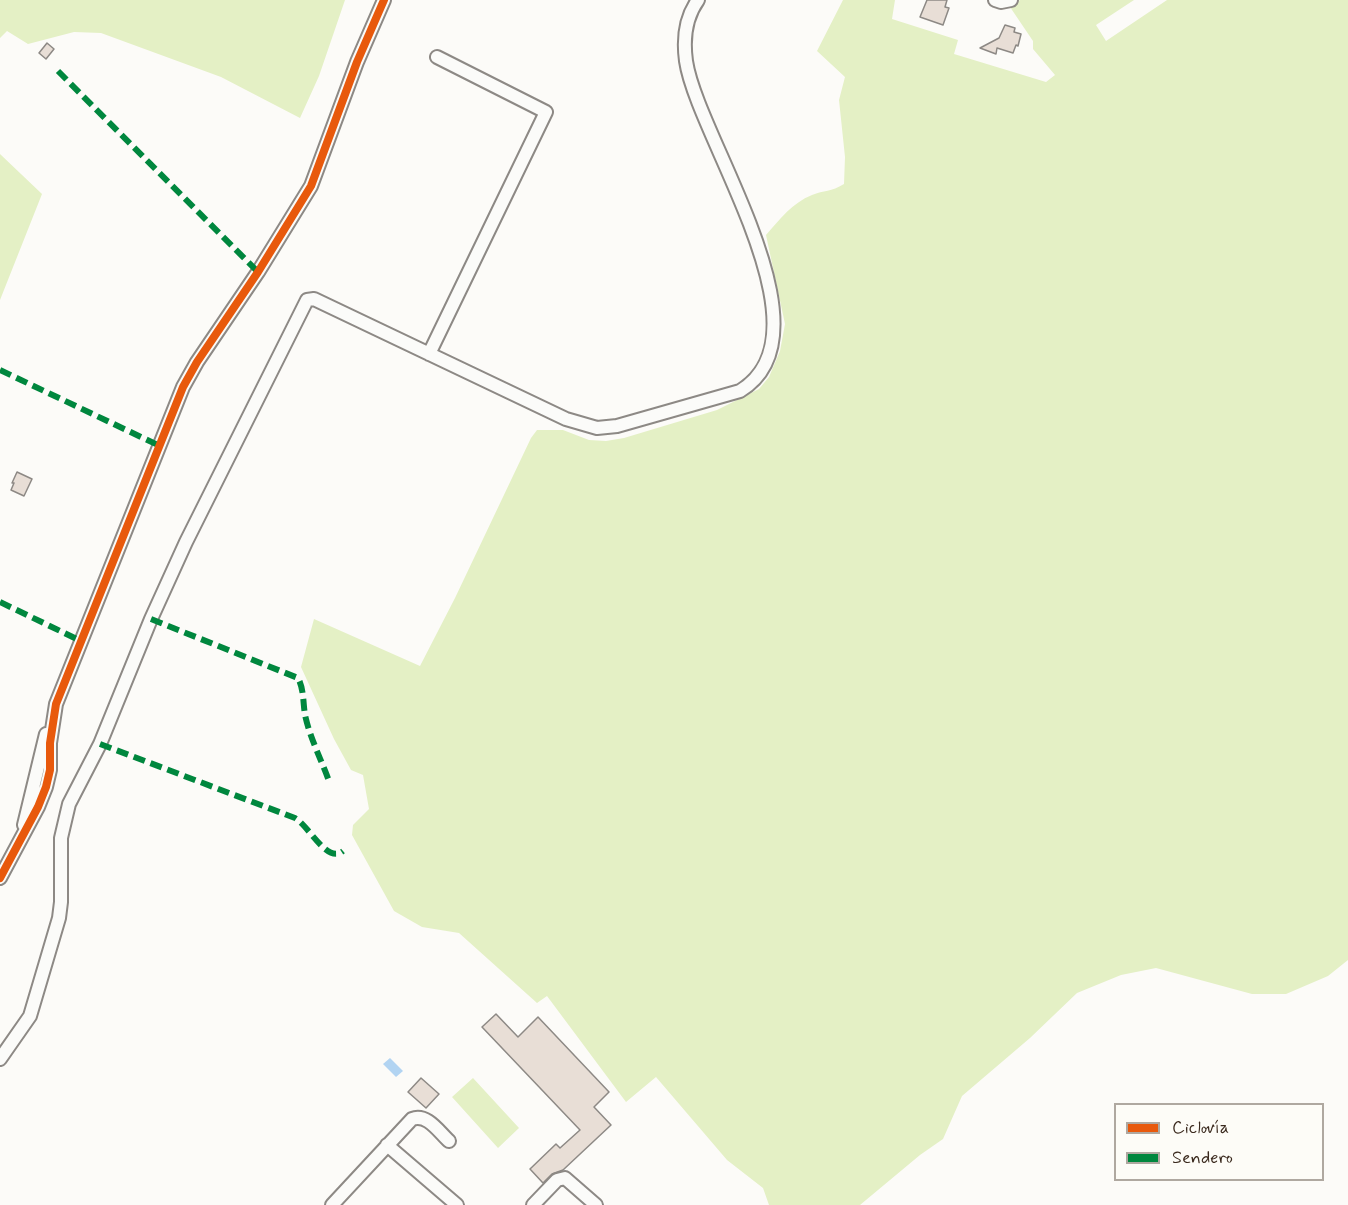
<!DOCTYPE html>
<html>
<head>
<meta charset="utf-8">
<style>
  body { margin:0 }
  #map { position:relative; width:1348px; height:1205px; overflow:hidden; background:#fcfbf8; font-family:Mynerve,sans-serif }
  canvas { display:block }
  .legend { position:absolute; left:1114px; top:1103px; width:210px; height:78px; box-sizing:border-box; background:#fdfcf7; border:2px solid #afa8a0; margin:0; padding:8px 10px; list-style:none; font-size:18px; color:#3b2a1e }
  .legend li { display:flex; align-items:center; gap:12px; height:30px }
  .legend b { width:30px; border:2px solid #afa8a0 }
</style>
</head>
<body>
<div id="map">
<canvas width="1348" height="1205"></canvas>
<ul class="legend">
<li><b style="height:8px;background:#e8590c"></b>Ciclovía</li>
<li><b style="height:8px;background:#00873e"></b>Sendero</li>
</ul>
</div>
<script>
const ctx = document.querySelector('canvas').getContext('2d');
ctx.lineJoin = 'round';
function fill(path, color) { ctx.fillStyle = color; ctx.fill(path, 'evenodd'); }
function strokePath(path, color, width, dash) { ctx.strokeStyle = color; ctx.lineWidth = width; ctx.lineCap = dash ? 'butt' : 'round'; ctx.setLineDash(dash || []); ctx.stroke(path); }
const green = new Path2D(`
  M 0,0 L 345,0 L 319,76 L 300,118 L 221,77 L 101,33 L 74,32 L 28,44 L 7,31 L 0,38 Z
  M 843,0 L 895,0 L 892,19 L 958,40 L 954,54 L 1046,82 L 1055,75 L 1033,49 L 1033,41 L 1010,7 L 1020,0 L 1134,0 L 1096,25 L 1106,41 L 1167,0 L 1348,0 L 1348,960 L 1328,976 L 1286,994 L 1252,994 L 1156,968 L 1121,975 L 1077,993 L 1030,1038 L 962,1096 L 943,1139 L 920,1155 L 860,1205 L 769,1205 L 763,1188 L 727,1160 L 656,1077 L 626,1102 L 547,996 L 537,1003 L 459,933 L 422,927 L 394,911 L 352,835 L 353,825 L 369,809 L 363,775 L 351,770 L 334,739 L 301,667 L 314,619 L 420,666 L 455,598 L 531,438 L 537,430 L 563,430 L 589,440 L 606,441 L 624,438 L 717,410 L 759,389 L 769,377 L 780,351 L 785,324 L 766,235 C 780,219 792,203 812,195 C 824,190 831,192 844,184 L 845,157 L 839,100 L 845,77 L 817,51 Z
  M 0,154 L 42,194 L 0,300 Z
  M 473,1078 L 519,1128 L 498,1148 L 452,1097 Z`);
const water = new Path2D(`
  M 390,1058 L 403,1071 L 396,1077 L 383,1064 Z`);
const building = new Path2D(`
  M 927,0 L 947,0 L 945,7 L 949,8 L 943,25 L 920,17 Z
  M 1005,25 L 1015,28 L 1014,32 L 1021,34 L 1018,46 L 1016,45 L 1013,53 L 997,48 L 996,54 L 980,48 L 999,38 Z
  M 47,43 L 54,49 L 46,59 L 39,53 Z
  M 17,472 L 32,479 L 24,496 L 11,490 L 14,483 L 12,483 Z
  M 496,1014 L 518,1037 L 538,1017 L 609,1092 L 594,1107 L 611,1125 L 563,1170 L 552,1174 L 543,1183 L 530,1169 L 556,1144 L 560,1148 L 580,1130 L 482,1027 Z
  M 421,1078 L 439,1094 L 426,1108 L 408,1092 Z`);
const minor = new Path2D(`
  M 995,0 L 1001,2 L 1011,0
  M 429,354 L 546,112 L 437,57
  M 24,825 L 46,734
  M 0,878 L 38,807 L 46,787 L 50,770 L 50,743 L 56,704 L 183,387 L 197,362 L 258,272 L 311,186 L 357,62 L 384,0
  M 0,1059 L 30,1016 L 59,918 L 61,902 L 61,838 L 69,804 L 100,744 L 151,619 L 186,542 L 307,300 L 314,299 L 566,419 L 597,428 L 617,426 L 740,391 C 836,333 697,137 686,61 C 683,39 685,18 698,0
  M 387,1145 L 457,1205
  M 332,1205 L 412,1119 C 427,1113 439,1132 449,1141
  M 533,1205 L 557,1180 L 565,1178 L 596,1205`);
const quiet = new Path2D(`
  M 58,71 L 258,272
  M 0,370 L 160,446
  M 0,602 L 81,641
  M 151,619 L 298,678 C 304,689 303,703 305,715 C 310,738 321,759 329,781
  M 100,744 L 295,818 C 310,827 327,864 343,851`);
const cycleway = new Path2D(`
  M 0,878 L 38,807 L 46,787 L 50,770 L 50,743 L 56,704 L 183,387 L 197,362 L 258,272 L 311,186 L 357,62 L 384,0`);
fill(green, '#e4f0c5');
fill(water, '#b2d4f2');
fill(building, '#e8ded6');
strokePath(building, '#8d8985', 1.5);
strokePath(minor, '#8d8985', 16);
strokePath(minor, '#fbfbf9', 12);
strokePath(quiet, '#00873e', 6, [12, 6]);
strokePath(cycleway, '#e8590c', 8);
</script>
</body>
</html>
